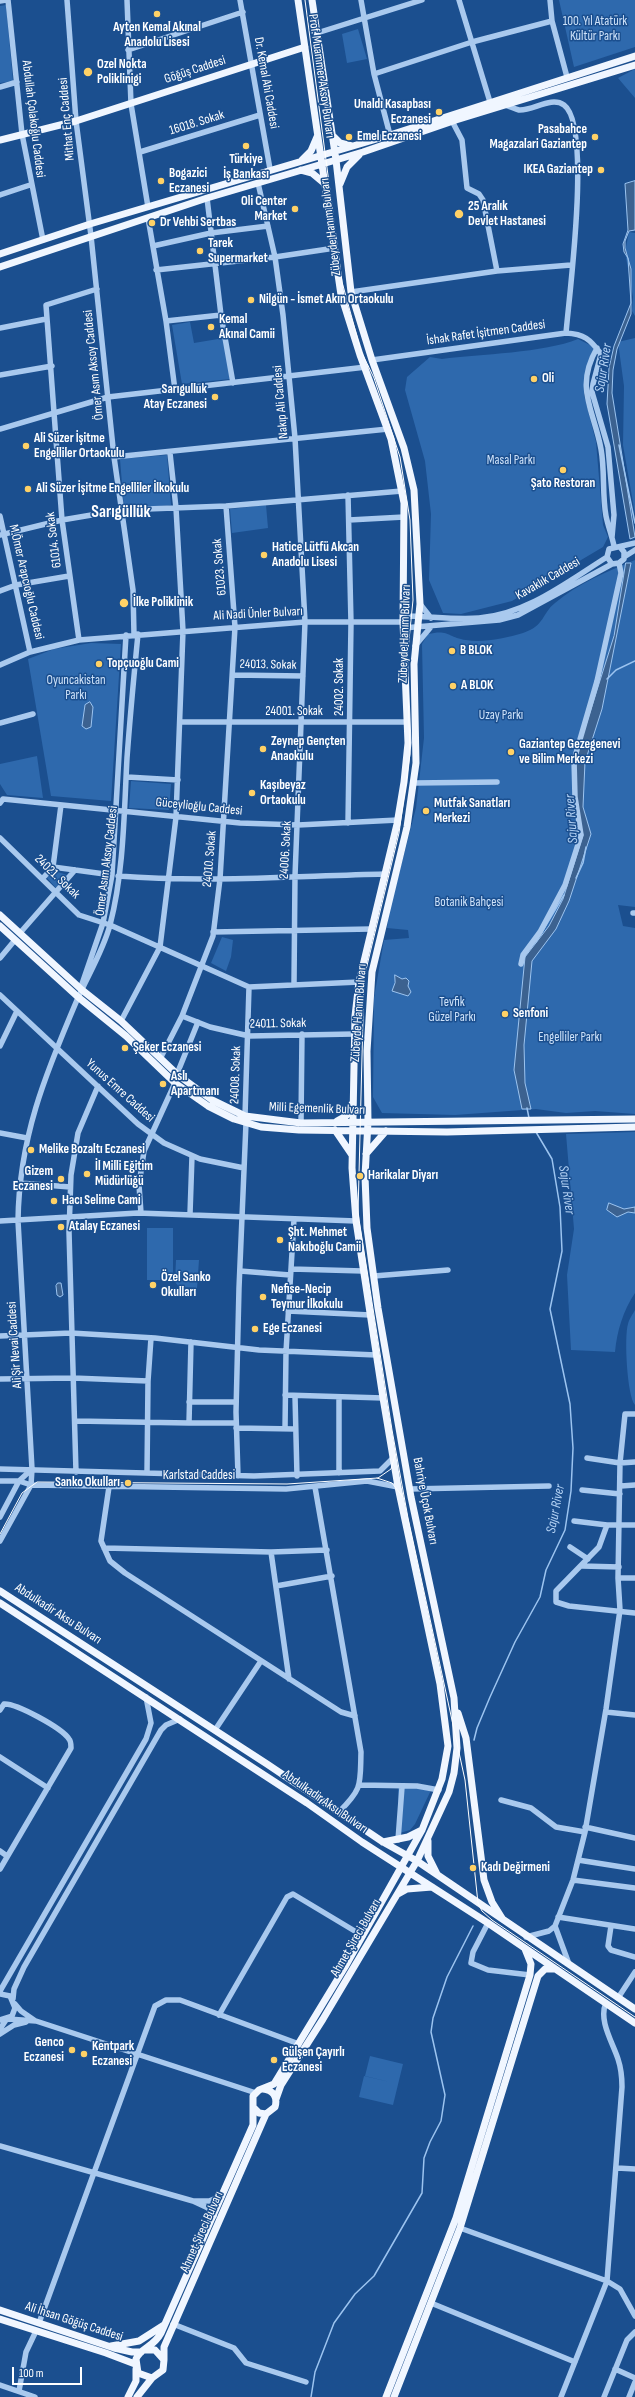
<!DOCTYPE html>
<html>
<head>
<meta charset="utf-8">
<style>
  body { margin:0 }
  #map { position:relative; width:635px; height:2397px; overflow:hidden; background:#1b4f8f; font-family:"Sofia Sans Condensed",sans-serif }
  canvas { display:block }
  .scale { position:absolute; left:12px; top:2367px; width:70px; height:18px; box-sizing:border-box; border:2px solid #fff; border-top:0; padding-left:5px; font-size:12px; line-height:14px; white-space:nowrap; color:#fff; -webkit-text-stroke:3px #1b4f8f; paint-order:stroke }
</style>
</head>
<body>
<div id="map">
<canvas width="635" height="2397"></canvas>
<div class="scale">100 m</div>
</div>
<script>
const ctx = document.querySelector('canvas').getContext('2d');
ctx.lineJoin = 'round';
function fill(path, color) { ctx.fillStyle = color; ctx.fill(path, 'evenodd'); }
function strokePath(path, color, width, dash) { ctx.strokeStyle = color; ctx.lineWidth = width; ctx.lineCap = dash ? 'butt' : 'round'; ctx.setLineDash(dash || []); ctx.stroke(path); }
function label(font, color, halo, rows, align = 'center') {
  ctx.font = font + ' "Sofia Sans Condensed",sans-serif'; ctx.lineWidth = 3; ctx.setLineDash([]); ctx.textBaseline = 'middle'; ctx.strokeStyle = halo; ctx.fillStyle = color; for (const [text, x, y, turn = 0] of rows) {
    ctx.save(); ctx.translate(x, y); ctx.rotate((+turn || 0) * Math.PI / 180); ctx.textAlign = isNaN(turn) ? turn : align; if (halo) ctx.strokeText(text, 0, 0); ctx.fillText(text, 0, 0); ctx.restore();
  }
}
const green = new Path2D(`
  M 559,0 L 635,0 L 635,47 L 574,67 Z
  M 6,5 L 13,81 L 0,83 L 0,6 Z
  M 358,29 L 367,59 L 347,63 L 342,34 Z
  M 635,69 L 635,98 L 618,78 Z
  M 629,232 L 635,233 L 635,316 L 632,311 L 633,297 L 625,252 Z
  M 190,322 L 194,343 L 224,338 L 230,379 L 182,384 L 172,325 Z
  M 635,338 L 635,514 L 623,445 L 624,386 L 618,342 Z
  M 578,339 L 592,346 L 594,349 L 584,384 L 584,395 L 596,442 L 603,525 L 608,537 L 603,547 L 512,601 L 461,614 L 443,613 L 429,580 L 431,514 L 425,461 L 405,390 L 407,377 L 430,357 L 442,359 C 480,354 544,353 578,339 Z
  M 167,455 L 171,505 L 124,509 L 120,459 Z
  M 266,505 L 268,528 L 232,533 L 230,509 Z
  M 635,560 L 635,907 L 618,905 L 623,926 L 635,928 L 635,1114 L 595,1111 L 566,1113 L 536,1109 L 455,1115 L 382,1113 L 373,1097 L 374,998 L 384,940 L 409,938 L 408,930 L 387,928 L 389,912 L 416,808 L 424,738 L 422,644 L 428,634 C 449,629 447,637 466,640 C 483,643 506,638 523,633 C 545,626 542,613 555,603 C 577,584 608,571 635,560 Z
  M 91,643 L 121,644 L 111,801 L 51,796 L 28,659 L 54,649 Z
  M 37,756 L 43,798 L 7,795 L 0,784 L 0,764 Z
  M 131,781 L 171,784 L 169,810 L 129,808 Z
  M 52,870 L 67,875 L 56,888 L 47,878 Z
  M 222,937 L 233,940 L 231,957 L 226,971 L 211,963 Z
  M 635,1132 L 635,1293 C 623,1311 617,1331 615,1352 L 571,1350 L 567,1275 L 574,1229 L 566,1134 Z
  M 147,1228 L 173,1228 L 173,1280 L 147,1280 Z
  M 176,1260 L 199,1260 L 197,1288 L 179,1287 L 175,1282 Z
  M 635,1310 L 635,1405 C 627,1396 624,1336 628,1324 C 629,1319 633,1314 635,1310 Z
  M 398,1787 L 432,1788 L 415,1824 L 410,1830 L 396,1834 L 398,1831 Z
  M 370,2056 L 403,2064 L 393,2105 L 359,2097 L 364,2076 L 390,2082 L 365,2076 Z`);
const water = new Path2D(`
  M 635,181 L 635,230 L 629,231 L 625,241 L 625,248 L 631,269 L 631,314 L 617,349 L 613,370 L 612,393 L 635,537 L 630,539 L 607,404 L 609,368 L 614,346 L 631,303 L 628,258 L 624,252 L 623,244 L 628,230 L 625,184 Z
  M 626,563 L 631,563 L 602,709 L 585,762 L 583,807 L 591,834 L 569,901 L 556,929 L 532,961 L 524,1045 L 525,1083 L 531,1109 L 522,1109 L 514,1070 L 525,957 L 549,926 L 563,899 L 583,835 L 576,807 L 575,760 L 614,636 Z
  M 90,702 L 93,707 L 91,727 L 86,729 L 82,726 L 85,705 Z
  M 395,975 L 402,979 L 406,978 L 409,981 L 408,986 L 411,992 L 408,996 L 392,991 L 395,983 Z
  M 609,1203 L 624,1209 L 635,1207 L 635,1213 L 628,1212 L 617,1217 L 607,1210 Z
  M 58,1283 L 61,1283 L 63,1295 L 60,1297 L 57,1295 L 56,1286 Z`);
const stream = new Path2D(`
  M 619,445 L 635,523
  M 607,679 L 616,670 L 635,661
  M 576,878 L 583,863 L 586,847
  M 536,942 L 564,895
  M 527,1108 L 529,1118
  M 474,1740 L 477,1728 L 490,1697 L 515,1642 L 540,1597 L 546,1570 L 565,1530 L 571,1491 L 573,1448 L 570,1404 L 550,1309 L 562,1251 L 560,1207 L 552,1159 L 536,1132
  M 311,2397 L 315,2372 L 334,2323 L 355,2294 L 374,2276 L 422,2193 L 424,2158 L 430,2142 L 441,2121 L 445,2095 L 431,2032 L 433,2018 L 447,1977 L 473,1926`);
const minor = new Path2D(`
  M 8,0 L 22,134 L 43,240
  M 67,0 L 76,121 L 91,236 L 114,457 L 133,590 L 134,635
  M 127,0 L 131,104 L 148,207
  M 240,0 L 270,169
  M 361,0 L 374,74 L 390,135
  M 459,0 L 490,102
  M 550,0 L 552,21 L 567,77
  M 0,1 L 6,0
  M 317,33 L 422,0
  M 128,50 L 243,12
  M 374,74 L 472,42 L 552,21
  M 0,87 L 17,82
  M 505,105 C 509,106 515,109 519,110 C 533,111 551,96 564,105 C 592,125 569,296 566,333
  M 452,121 L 462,140 L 467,188 L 479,194 L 483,200 L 497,271
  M 140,152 L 260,115
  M 258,183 L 275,257 L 283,315 L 295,438 L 305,622 L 295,876 L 294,984
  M 0,195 L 30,185
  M 207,198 L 221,315 L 233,383
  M 148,218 L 166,321 L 175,390
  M 153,246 L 211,233 L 268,226
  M 156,270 L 275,257 L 335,248
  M 351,292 L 497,271 L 571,265
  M 166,321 L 221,315
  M 0,328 L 46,319
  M 597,348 C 574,388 594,410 601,449 C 605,471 602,494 606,516 C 608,526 612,536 614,546
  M 372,360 L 566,333 C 584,334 590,339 601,354 L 593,384 L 592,392 L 608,447 L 614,515 L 612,537
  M 0,375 L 52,366
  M 0,429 L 108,397 L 366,367
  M 114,457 L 388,429
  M 0,516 L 30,652
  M 349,520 L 404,517
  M 0,535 L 62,520 L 121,510 L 226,506 L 402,491
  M 620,547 L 624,552 L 624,559 L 619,563 L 612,564 L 607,557 L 609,549 L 635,543
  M 624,557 L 635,550
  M 0,591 L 16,585 L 69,576
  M 420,604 L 431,618
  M 403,616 C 428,616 454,620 479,618 C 527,614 567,582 607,557
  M 403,628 L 499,620 L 518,615 L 612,564
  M 79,640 L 62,520 L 46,305 L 97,289
  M 415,646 L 430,628
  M 0,665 L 30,652 L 79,640 L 305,622 L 403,622
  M 233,675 L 303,676
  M 180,722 L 407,722
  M 0,723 L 33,714
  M 127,777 L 178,780
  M 414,783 L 497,782
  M 0,803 L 3,799 L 240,823 L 298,825 L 398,820
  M 61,805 L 53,867 L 112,875
  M 348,823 L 351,623 L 348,495
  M 0,838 L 79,915 L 110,925 L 249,987 L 359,982
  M 118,876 C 207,883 296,876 385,874
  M 43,878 L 53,867
  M 633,913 L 635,913
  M 213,932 L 371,929
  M 20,933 L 75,870
  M 0,958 L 15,940
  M 521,964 L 523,955 L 540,932 L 565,885 L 581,835 L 575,797 L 574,760 L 597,681 L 621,573 L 619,563
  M 82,984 L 103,923 L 112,875 L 126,635
  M 0,995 L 138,1124 L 164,1143 L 200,1159 L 244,1168
  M 182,1016 L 210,1027 L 249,1036 L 354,1034
  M 121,1021 L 160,947 L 176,817 L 183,631 L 176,508 L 170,453
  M 0,1046 L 17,1011
  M 161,1057 L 182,1016 L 213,936 L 220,879 L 235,627 L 226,506
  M 177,1074 L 198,1022
  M 245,1116 L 249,987
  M 301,1123 L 302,1034
  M 0,1133 L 27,1138
  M 20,1183 L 70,1187
  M 141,1213 L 139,1185 L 144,1151 L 175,1083
  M 190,1214 L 192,1156
  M 0,1221 L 138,1213 L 356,1221
  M 291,1269 L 363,1271
  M 240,1271 L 290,1275
  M 374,1276 L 448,1270
  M 288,1311 L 370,1315
  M 0,1336 L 71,1333 L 155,1338 L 259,1350 L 376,1355
  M 0,1379 L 73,1378 L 148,1381
  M 285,1395 L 383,1398
  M 295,1396 L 297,1476
  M 339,1397 L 339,1473
  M 189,1402 L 236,1402
  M 75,1421 L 189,1423 L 191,1342
  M 189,1423 L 236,1423
  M 236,1428 L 295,1429
  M 285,1429 L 286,1352 L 294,1219
  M 587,1458 L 620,1463 L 635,1462
  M 0,1469 L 254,1476 L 380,1471 L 393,1458
  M 76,1472 L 69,1232 L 71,1175 L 78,1133 L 98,1086
  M 147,1473 L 148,1381 L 151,1338
  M 238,1476 L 236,1412 L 239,1288 L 246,1123
  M 0,1481 L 19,1481 L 31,1485 L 286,1489 L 367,1481 L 398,1487
  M 621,1486 L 635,1485
  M 109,1487 L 101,1541 L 110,1561 L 125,1573 L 341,1712 L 355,1716
  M 315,1487 L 361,1752 C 360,1785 363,1788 339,1812
  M 410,1489 L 549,1486
  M 582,1490 L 620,1494
  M 0,1517 L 19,1481 L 32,1469
  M 574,1521 L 607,1525 L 635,1525
  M 607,1525 L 599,1547 L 556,1591 L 556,1602 L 569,1606 L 635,1613
  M 0,1541 L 31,1485 L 32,1469 L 18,1221 C 19,1138 45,1075 77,1000 C 88,975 103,951 110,925 C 124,871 124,813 127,758 C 130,717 134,675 138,634
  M 570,1547 L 588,1559
  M 104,1548 L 271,1552 L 327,1550
  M 271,1552 L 289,1679
  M 582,1566 L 619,1567
  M 618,1578 L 635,1578
  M 276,1586 L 332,1576
  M 0,1710 L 4,1704 C 16,1703 62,1728 69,1739 C 71,1741 71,1744 71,1748 L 0,1869
  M 606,1712 L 635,1715
  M 215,1730 L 261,1661
  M 0,1757 L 48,1788
  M 360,1785 L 417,1786 L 439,1790
  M 501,1800 L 531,1808 L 556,1827 L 585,1832
  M 585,1827 L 635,1838
  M 398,1840 L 402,1787
  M 0,1851 L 7,1856
  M 578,1860 L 635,1869
  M 573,1880 L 635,1888
  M 558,1917 L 635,1929
  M 488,1923 L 473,1952 L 471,1963 L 488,1970 L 530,1975
  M 555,1926 L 569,1964
  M 611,1926 L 608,1946 L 611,1950 L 635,1957
  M 526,1937 L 549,1931 L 555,1926 L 573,1880 L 585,1832 L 606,1709 L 620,1610 L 618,1578 L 620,1463 L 625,1414 L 635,1414
  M 0,1991 L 146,1739 L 151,1723 L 146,1697
  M 0,1994 L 10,1996 L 15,2008 L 12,2016 L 0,2020
  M 618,1998 L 635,1972
  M 13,1999 L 14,1989 L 24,1967 L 161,1730 L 166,1725 L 180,1719
  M 606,2003 C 598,2020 613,2043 618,2059 C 621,2068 622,2077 622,2087 L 607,2281 L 620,2289 L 635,2316
  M 15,2004 L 21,2011 L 34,2020
  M 219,2015 L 287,1897 L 293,1894 L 363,1936
  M 8,2019 L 36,2021 L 256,2093
  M 0,2029 L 6,2020
  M 0,2034 L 14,2025 L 26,2022
  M 0,2146 L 193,2201
  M 617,2168 L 635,2169
  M 214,2216 L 208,2208 L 193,2201 L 209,2201 L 222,2196
  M 460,2228 L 607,2281 L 561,2397
  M 431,2303 L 575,2362
  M 39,2323 L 155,2006 L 166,2000 L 180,2000 L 299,2044
  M 173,2324 L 234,2348 L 246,2363 L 306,2382
  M 615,2369 L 635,2378
  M 0,2385 L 35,2397
  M 19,2391 L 26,2352 L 36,2331
  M 604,2397 L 627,2340 L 635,2332
  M 629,2397 L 635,2382`);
const major = new Path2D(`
  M 332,135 L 340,143 L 352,146
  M 0,140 L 76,121 L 305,47
  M 302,160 L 311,151 L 317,137
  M 301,170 L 312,173 L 324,183
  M 340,184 L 347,167 L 359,155
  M 0,254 L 90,224 L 390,135 L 635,56
  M 0,267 L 207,198 L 363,152 L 456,120 L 635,65
  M 0,915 L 82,990 L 121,1021 L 178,1075 L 212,1100 L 245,1116 L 301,1123 L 635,1119
  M 0,926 L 78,997 L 126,1036 L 175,1083 L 208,1106 L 234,1119 L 261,1127 L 299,1130 L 447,1132 L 635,1127
  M 337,1121 L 346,1116 L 352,1104
  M 335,1130 L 352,1155
  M 366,1154 L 386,1131
  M 0,1591 L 267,1764 L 383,1842 L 417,1861 L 635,2009
  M 0,1603 L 307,1803 L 362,1842 L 488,1923 L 635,2023
  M 458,1713 L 466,1738 L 484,1880 L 492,1902 L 502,1918
  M 428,1841 L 428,1856 L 437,1874
  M 383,1842 L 408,1837 L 422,1830
  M 398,1894 L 407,1889 L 432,1887
  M 263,2089 C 273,2090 278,2097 275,2107 L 266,2114 L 259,2113 L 253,2107 L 253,2096 L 259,2090 L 274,2084 L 345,1967 L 422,1830 L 442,1779 L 448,1746 L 440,1684 L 398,1487 L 383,1398 L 356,1221 L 352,1168 L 355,1016 L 359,982 L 397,824 L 404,782 L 408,743 L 403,622 L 404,503 L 391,439 L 360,355 L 341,295 L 298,0
  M 276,2099 L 281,2085 L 323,2019 L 417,1861 L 449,1792 L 454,1773 L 457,1748 L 454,1698 L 411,1497 L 378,1308 L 367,1228 L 365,1176 L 368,1122 L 367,1051 L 372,972 L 407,827 L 416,763 L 414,664 L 420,604 L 414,490 L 404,448 L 372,360 L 351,292 L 336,160 L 312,0
  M 0,2310 L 114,2348 L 132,2352 L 141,2352
  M 0,2319 L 106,2353 L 135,2364
  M 111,2346 L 139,2341 L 164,2325
  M 145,2350 L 155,2350 L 164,2360 L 163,2370 L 152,2378 L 138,2373 L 136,2359 C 141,2347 153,2348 161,2333 L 253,2125 L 253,2107
  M 164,2360 L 164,2347 L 266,2114
  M 128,2397 L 136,2381 L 136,2369
  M 137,2397 L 152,2378
  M 386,2397 L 456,2218 L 530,1975 L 531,1964 L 525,1949
  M 394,2397 L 460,2228 L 538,1976 L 545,1969 L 555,1969`);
const tram = new Path2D(`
  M 305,0 L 342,282 L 361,351 L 374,378 L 400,457 L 410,520 L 413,600 L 407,660 L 410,754 L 399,833 L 364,978 L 358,1213 L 392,1430 L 408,1518 L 465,1780 L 478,1903 L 482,1911 L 492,1920 L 635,2017
  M 377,1478 L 392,1483 L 403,1497
  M 0,1534 L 22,1493 L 37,1482 L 287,1484 L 378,1478 L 391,1469 L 395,1455`);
const markers = [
  [157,14,4,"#ffd166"],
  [88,72,5,"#ffd166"],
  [439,112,4,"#ffd166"],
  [349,137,4,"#ffd166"],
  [595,137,4,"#ffd166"],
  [246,146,4,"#ffd166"],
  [601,170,4,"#ffd166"],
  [161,181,4,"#ffd166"],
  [295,209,4,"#ffd166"],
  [459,214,5,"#ffd166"],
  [152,223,4,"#ffd166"],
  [200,251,4,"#ffd166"],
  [251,300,4,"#ffd166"],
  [211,327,4,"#ffd166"],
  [534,379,4,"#ffd166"],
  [215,397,4,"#ffd166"],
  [26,446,4,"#ffd166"],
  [563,470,4,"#ffd166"],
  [28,489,4,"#ffd166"],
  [264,555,4,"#ffd166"],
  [124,603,5,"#ffd166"],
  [452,651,4,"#ffd166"],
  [99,664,4,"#ffd166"],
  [453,686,4,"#ffd166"],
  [263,749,4,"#ffd166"],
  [511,752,4,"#ffd166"],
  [252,793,4,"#ffd166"],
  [426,811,4,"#ffd166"],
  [505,1014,4,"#ffd166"],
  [125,1048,4,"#ffd166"],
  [163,1084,4,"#ffd166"],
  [31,1150,4,"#ffd166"],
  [87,1174,4,"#ffd166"],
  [360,1176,4,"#ffd166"],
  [61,1179,4,"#ffd166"],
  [54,1201,4,"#ffd166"],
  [61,1227,4,"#ffd166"],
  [280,1240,4,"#ffd166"],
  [153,1285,4,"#ffd166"],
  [263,1297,4,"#ffd166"],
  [255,1329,4,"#ffd166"],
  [128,1483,4,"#ffd166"],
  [473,1868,4,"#ffd166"],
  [72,2050,4,"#ffd166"],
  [84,2054,4,"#ffd166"],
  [274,2060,4,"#ffd166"]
];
const parkNames = [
  ["100. Yıl Atatürk",595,22],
  ["Kültür Parkı",595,37],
  ["Masal Parkı",511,461],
  ["Oyuncakistan",76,681],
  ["Parkı",76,696],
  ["Uzay Parkı",501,716],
  ["Botanik Bahçesi",469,903],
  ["Tevfik",452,1003],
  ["Güzel Parkı",452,1018],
  ["Engelliler Parkı",570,1038]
];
const poiNames = [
  ["Ayten Kemal Akınal",157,28,"center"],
  ["Anadolu Lisesi",157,43,"center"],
  ["Ozel Nokta",97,65],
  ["Poliklinigi",97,80],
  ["Unaldı Kasapbası",431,105,"right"],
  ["Eczanesi",431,120,"right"],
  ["Pasabahce",587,130,"right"],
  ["Magazalari Gaziantep",587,145,"right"],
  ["Emel Eczanesi",357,137],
  ["Türkiye",246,160,"center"],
  ["İş Bankası",246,175,"center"],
  ["IKEA Gaziantep",593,170,"right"],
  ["Bogazici",169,174],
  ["Eczanesi",169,189],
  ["Oli Center",287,202,"right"],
  ["Market",287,217,"right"],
  ["25 Aralık",468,207],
  ["Devlet Hastanesi",468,222],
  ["Dr Vehbi Sertbas",160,223],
  ["Tarek",208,244],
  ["Supermarket",208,259],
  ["Nilgün - İsmet Akın Ortaokulu",259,300],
  ["Kemal",219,320],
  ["Akınal Camii",219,335],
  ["Oli",542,379],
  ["Sarıgulluk",207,390,"right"],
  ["Atay Eczanesi",207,405,"right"],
  ["Ali Süzer İşitme",34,439],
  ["Engelliler Ortaokulu",34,454],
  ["Şato Restoran",563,484,"center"],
  ["Ali Süzer İşitme Engelliler İlkokulu",36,489],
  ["Hatice Lütfü Akcan",272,548],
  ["Anadolu Lisesi",272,563],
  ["İlke Poliklinik",133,603],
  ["B BLOK",460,651],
  ["Topçuoğlu Cami",107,664],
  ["A BLOK",461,686],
  ["Zeynep Gençten",271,742],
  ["Anaokulu",271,757],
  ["Gaziantep Gezegenevi",519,745],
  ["ve Bilim Merkezi",519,760],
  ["Kaşıbeyaz",260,786],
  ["Ortaokulu",260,801],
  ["Mutfak Sanatları",434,804],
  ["Merkezi",434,819],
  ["Senfoni",513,1014],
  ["Şeker Eczanesi",133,1048],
  ["Aslı",171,1077],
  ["Apartmanı",171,1092],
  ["Melike Bozaltı Eczanesi",39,1150],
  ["İl Milli Eğitim",95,1167],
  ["Müdürlüğü",95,1182],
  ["Gizem",53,1172,"right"],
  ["Eczanesi",53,1187,"right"],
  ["Harikalar Diyarı",368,1176],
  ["Hacı Selime Cami",62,1201],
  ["Atalay Eczanesi",69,1227],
  ["Şht. Mehmet",288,1233],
  ["Nakıboğlu Camii",288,1248],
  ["Özel Sanko",161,1278],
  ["Okulları",161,1293],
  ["Nefise-Necip",271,1290],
  ["Teymur İlkokulu",271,1305],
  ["Ege Eczanesi",263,1329],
  ["Sanko Okulları",120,1483,"right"],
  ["Kadı Değirmeni",481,1868],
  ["Genco",64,2043,"right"],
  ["Eczanesi",64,2058,"right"],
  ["Kentpark",92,2047],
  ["Eczanesi",92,2062],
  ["Gülşen Çayırlı",282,2053],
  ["Eczanesi",282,2068]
];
const streetNames = [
  ["Göğüş Caddesi",195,70,-18],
  ["Prof. Muammer Aksoy Bulvarı",321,76,82],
  ["Dr. Kemal Ahi Caddesi",266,83,80],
  ["Abdullah Çolakoğlu Caddesi",33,119,83],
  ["Mithat Enç Caddesi",67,119,-95],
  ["16018. Sokak",197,123,-17],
  ["Zübeyde Hanım Bulvarı",331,227,-97],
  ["İshak Rafet İşitmen Caddesi",486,333,-8],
  ["Ömer Asım Aksoy Caddesi",94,365,-96],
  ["Nakıp Ali Caddesi",281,402,-95],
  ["61014. Sokak",54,540,-97],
  ["61023. Sokak",220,567,-95],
  ["Kavaklık Caddesi",548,579,-30],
  ["M.Ömer Arapcıoğlu Caddesi",26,582,77],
  ["Ali Nadi Ünler Bulvarı",258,614,-3],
  ["Zübeyde Hanım Bulvarı",405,634,-88],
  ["24013. Sokak",268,665,1],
  ["24002. Sokak",340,687,-90],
  ["24001. Sokak",294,712],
  ["Güceylioğlu Caddesi",199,807,6],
  ["24006. Sokak",286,850,-87],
  ["24010. Sokak",210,859,-85],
  ["Ömer Asım Aksoy Caddesi",107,861,-83],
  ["24021. Sokak",57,877,44],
  ["Zübeyde Hanım Bulvarı",359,1013,-86],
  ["24011. Sokak",278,1024,-1],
  ["24008. Sokak",236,1075,-88],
  ["Yunus Emre Caddesi",120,1091,42],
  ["Milli Egemenlik Bulvarı",317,1109,2],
  ["Ali Şir Nevai Caddesi",15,1345,-94],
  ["Karlstad Caddesi",199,1476],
  ["Bahriye Üçok Bulvarı",425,1501,79],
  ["Abdulkadir Aksu Bulvarı",58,1614,33],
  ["Abdulkadir Aksu Bulvarı",325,1802,35],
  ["Ahmet Şireci Bulvarı",356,1938,-60],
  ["Ahmet Şireci Bulvarı",202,2232,-66],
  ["Ali İhsan Göğüş Caddesi",74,2322,18]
];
const waterNames = [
  ["Sajur River",604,368,-81],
  ["Sajur River",572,819,-94],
  ["Sajur River",566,1190,82],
  ["Sajur River",556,1509,-79]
];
const districtNames = [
  ["Sarıgüllük",121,513]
];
fill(green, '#2e69ad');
fill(water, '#3c6290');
strokePath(water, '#9cc4f0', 1);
strokePath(stream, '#9cc4f0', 1.5);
strokePath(minor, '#a9c9ee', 5.5);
strokePath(major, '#f0f6ff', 7);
strokePath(tram, '#fff', 1);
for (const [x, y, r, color] of markers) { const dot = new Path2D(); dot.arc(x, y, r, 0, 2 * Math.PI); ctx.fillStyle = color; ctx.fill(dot); strokePath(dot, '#1b4f8f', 1.5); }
label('13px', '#cfe3fa', '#1b4f8f', parkNames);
label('bold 13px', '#fff', '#1b4f8f', poiNames, 'left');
label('13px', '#fff', '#1b4f8f', streetNames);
label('italic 14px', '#b5d3f5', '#1b4f8f', waterNames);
label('bold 17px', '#fff', '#1b4f8f', districtNames);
</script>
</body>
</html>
